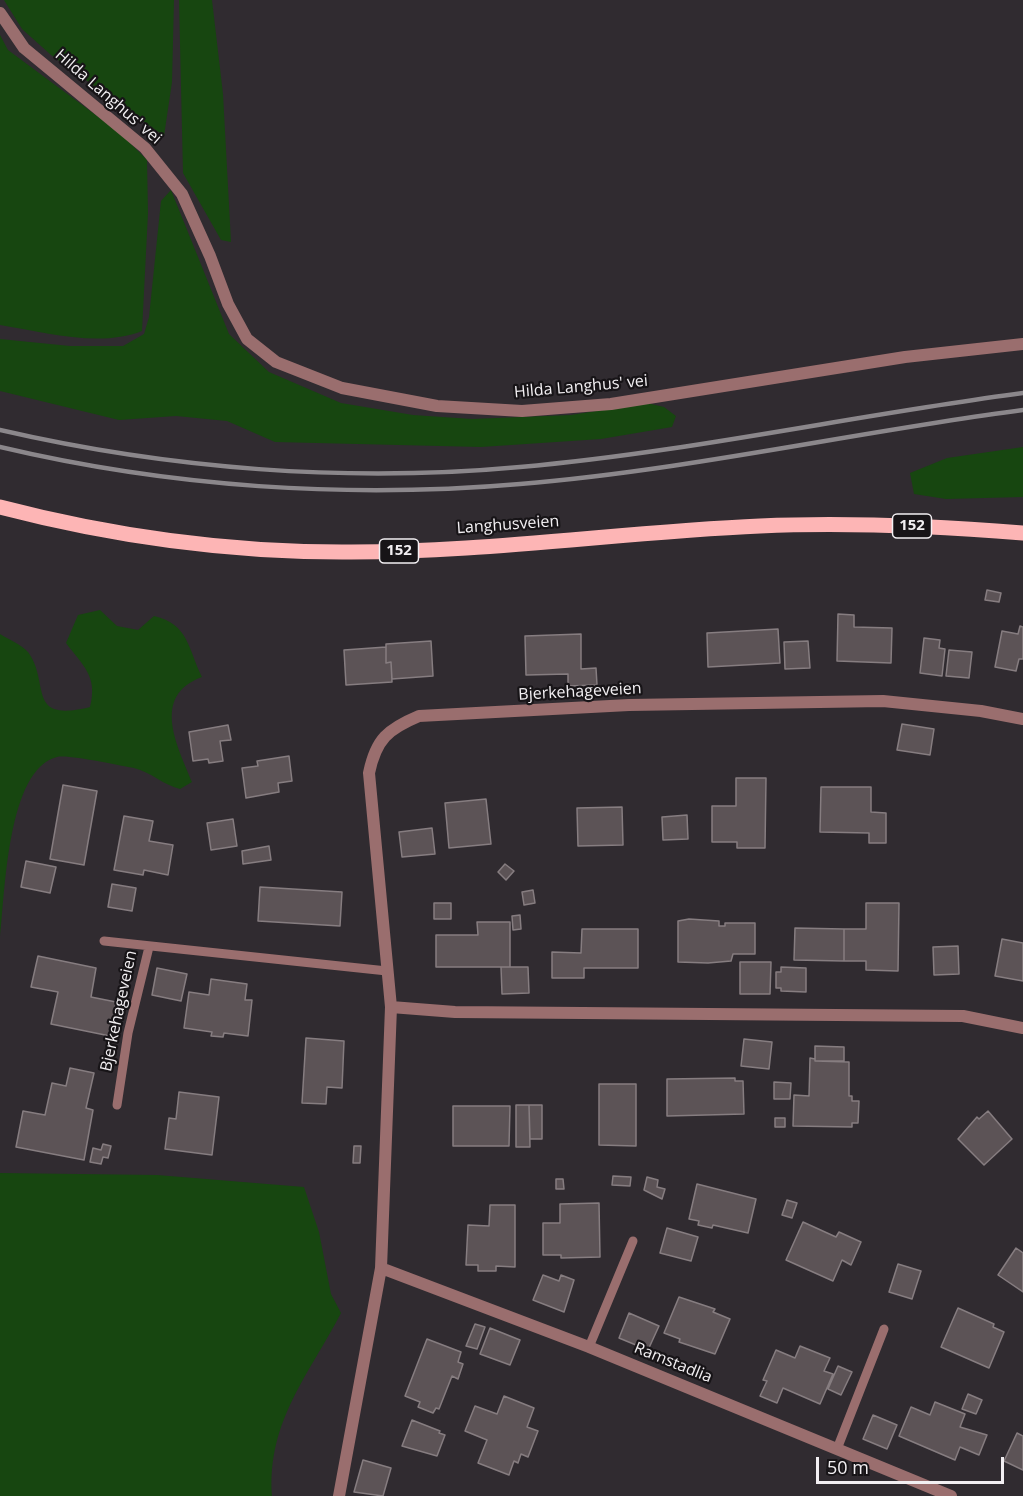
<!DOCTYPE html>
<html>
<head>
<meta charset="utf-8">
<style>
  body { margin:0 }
  #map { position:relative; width:1023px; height:1496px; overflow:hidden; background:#302b30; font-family:"Open Sans",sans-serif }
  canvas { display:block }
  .scale { position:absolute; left:816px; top:1457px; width:188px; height:27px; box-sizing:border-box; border:3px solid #f2eff2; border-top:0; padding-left:8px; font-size:18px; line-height:21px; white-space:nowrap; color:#f2eff2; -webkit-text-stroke:4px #171417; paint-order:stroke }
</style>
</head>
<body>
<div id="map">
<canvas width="1023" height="1496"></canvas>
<div class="scale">50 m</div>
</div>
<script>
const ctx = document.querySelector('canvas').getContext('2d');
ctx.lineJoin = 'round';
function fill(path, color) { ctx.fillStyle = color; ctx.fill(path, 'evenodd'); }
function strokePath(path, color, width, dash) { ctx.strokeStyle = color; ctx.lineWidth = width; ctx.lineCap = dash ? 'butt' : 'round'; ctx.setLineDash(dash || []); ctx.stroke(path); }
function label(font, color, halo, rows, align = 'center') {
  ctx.font = font + ' "Open Sans",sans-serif'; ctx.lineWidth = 4.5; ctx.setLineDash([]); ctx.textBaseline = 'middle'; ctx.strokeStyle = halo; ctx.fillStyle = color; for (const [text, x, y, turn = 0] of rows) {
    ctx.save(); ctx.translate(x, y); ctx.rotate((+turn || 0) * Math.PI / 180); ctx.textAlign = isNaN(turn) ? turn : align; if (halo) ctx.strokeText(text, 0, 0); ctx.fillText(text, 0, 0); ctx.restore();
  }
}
const green = new Path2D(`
  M 4,0 L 174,0 L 172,82 L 164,136 L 51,55 L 22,29 Z
  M 179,0 L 212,0 L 223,94 L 231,242 L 221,240 L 183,173 Z
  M 0,35 L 8,50 L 120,133 L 147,160 L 148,213 L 142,331 C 100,348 43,332 0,325 Z
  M 171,190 L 229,334 L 269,372 L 341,403 L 413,415 L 472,419 L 571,415 L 647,403 L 664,407 L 676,416 L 672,427 L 601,439 L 481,447 L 275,442 L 227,421 L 176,416 L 119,420 L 0,391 L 0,339 L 70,346 L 123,346 L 144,334 L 149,317 L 161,201 Z
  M 1023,447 L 1023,497 L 946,499 L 914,494 L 910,473 L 947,458 Z
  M 100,610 L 117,626 L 138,630 L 154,616 C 189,624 188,649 202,677 C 150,696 178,747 192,782 L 180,789 C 163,785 151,772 134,768 C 121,766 68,754 57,757 C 7,769 5,894 0,937 L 0,634 C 8,639 22,645 28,652 C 51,683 25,723 90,707 C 98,676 83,666 66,643 L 78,615 Z
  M 0,1173 L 157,1175 L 304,1187 L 319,1232 L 331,1294 L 341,1313 C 309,1375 267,1421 272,1496 L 0,1496 Z`);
const building = new Path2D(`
  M 987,590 L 1001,593 L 999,602 L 985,600 Z
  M 838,614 L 854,615 L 854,627 L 892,628 L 891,663 L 837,661 Z
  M 1020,626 L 1023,627 L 1023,659 L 1019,659 L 1016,671 L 995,667 L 1002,631 L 1018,634 Z
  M 778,629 L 780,663 L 708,667 L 707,633 Z
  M 581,634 L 581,669 L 596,668 L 597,685 L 568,686 L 568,674 L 526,675 L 525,636 Z
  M 924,638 L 940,640 L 939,648 L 945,649 L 942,676 L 920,673 Z
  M 431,641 L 433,676 L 392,679 L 391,662 L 386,663 L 386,644 Z
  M 808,641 L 810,668 L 785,669 L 784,642 Z
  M 386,647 L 386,663 L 391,662 L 392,682 L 346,685 L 344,650 Z
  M 949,650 L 972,652 L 969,678 L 946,676 Z
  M 902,724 L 934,729 L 930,755 L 897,750 Z
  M 228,725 L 231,740 L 220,741 L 223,761 L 209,763 L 208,759 L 193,761 L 189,732 Z
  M 289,756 L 292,781 L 278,783 L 279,792 L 246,798 L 242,768 L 258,766 L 257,761 Z
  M 736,778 L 766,778 L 765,848 L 737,848 L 737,842 L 712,842 L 712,806 L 736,806 Z
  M 63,785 L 97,791 L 84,865 L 50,859 Z
  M 821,787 L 871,787 L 871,812 L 886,813 L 886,843 L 869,843 L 869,833 L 820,832 Z
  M 486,799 L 491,844 L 449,848 L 445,803 Z
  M 622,807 L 623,845 L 578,846 L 577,808 Z
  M 687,815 L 688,839 L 663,840 L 662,817 Z
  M 124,816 L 153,821 L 149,841 L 173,845 L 168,875 L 144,870 L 143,875 L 114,870 Z
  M 233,819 L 237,846 L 211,850 L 207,823 Z
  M 432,828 L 435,854 L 402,857 L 399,832 Z
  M 269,846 L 271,860 L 243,864 L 242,851 Z
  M 26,861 L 56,867 L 50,893 L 21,887 Z
  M 505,864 L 514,871 L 506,880 L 498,872 Z
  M 112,884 L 136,888 L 132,911 L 108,907 Z
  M 260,887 L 342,892 L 340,926 L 258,921 Z
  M 533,890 L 535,903 L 524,905 L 522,892 Z
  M 434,903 L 451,903 L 451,919 L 434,919 Z
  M 866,903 L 899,903 L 898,971 L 866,970 L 866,961 L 844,961 L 844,929 L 866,929 Z
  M 520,915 L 521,929 L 513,930 L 512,916 Z
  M 689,919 L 719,921 L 719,926 L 725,926 L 725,923 L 755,923 L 755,954 L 733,954 L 731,961 L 708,963 L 678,962 L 678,921 Z
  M 477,922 L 510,922 L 510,967 L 436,967 L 436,935 L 478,935 Z
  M 795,928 L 844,929 L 844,961 L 794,960 Z
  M 582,929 L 638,929 L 638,968 L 584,968 L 584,978 L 552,978 L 552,952 L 581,953 Z
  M 1002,939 L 1023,943 L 1023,981 L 995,976 Z
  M 958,946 L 959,974 L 934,975 L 933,947 Z
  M 38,956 L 96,968 L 91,997 L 116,1002 L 110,1036 L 51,1024 L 58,992 L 31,987 Z
  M 740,962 L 771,962 L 770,994 L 740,994 Z
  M 501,967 L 528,967 L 529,993 L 502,994 Z
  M 781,967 L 806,968 L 806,992 L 781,991 L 781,988 L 776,988 L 776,972 L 781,972 Z
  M 157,968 L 187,974 L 181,1001 L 152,995 Z
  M 211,979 L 247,984 L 245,1000 L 252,1000 L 248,1036 L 224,1033 L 223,1037 L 211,1036 L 212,1032 L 184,1028 L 189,992 L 209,995 Z
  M 306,1038 L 344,1041 L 342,1088 L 327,1087 L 326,1104 L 302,1103 Z
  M 744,1039 L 772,1042 L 769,1069 L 741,1066 Z
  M 815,1046 L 844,1047 L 844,1061 L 815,1061 Z
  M 810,1058 L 815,1059 L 815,1061 L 849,1062 L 849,1096 L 852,1096 L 852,1101 L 859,1101 L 858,1123 L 852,1123 L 852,1127 L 793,1126 L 794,1095 L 809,1096 Z
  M 70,1068 L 94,1073 L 86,1108 L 93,1110 L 84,1160 L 16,1147 L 23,1111 L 45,1115 L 52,1083 L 66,1086 Z
  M 735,1078 L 735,1081 L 743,1081 L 744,1114 L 667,1116 L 667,1079 Z
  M 774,1082 L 791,1083 L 790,1099 L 774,1099 Z
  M 599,1084 L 636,1084 L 636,1146 L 599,1145 Z
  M 179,1092 L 219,1097 L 212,1155 L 165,1149 L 169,1118 L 176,1119 Z
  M 516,1105 L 529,1105 L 530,1147 L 516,1147 Z
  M 529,1105 L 542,1105 L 542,1139 L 530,1139 Z
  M 453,1106 L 510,1106 L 509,1146 L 453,1146 Z
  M 988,1111 L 1012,1139 L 984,1165 L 958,1139 L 977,1117 L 979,1119 Z
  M 775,1118 L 785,1118 L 785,1127 L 775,1127 Z
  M 103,1144 L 111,1146 L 108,1158 L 103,1157 L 101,1164 L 90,1162 L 93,1148 L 101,1150 Z
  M 354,1146 L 361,1146 L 360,1163 L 353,1163 Z
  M 613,1176 L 631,1177 L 630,1186 L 612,1185 Z
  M 647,1177 L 658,1180 L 657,1187 L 665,1189 L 662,1199 L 644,1190 Z
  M 556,1179 L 563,1179 L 564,1189 L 556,1189 Z
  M 697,1184 L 756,1199 L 748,1233 L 713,1225 L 712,1228 L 698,1225 L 699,1221 L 689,1219 Z
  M 787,1200 L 797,1203 L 792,1218 L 782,1215 Z
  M 599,1203 L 600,1257 L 561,1258 L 561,1255 L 543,1255 L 543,1223 L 560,1223 L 560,1204 Z
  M 490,1205 L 515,1205 L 515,1267 L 496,1266 L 496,1271 L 478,1271 L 478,1265 L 466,1265 L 468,1225 L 489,1226 Z
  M 803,1222 L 836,1237 L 839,1232 L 861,1242 L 851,1265 L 842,1260 L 833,1281 L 786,1260 Z
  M 667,1228 L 698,1237 L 691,1261 L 660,1253 Z
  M 1016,1248 L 1023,1253 L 1023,1292 L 998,1275 Z
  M 898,1264 L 921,1271 L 912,1299 L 889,1292 Z
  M 543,1275 L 559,1281 L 561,1275 L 574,1280 L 564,1312 L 533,1300 Z
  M 679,1297 L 715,1309 L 713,1312 L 730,1319 L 715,1354 L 679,1342 L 680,1339 L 664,1333 Z
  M 958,1308 L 994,1324 L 993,1327 L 1004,1332 L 989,1368 L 941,1347 Z
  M 629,1313 L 659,1326 L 648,1350 L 619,1338 Z
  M 475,1324 L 485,1327 L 477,1349 L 466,1346 Z
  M 490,1328 L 520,1340 L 510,1365 L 480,1354 Z
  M 427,1339 L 461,1352 L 458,1362 L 463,1364 L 458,1379 L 452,1376 L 439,1409 L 436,1408 L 433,1413 L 418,1407 L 420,1402 L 405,1396 Z
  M 800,1346 L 830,1358 L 824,1371 L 833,1374 L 820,1404 L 783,1388 L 777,1403 L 760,1396 L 767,1381 L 763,1380 L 776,1350 L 795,1358 Z
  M 838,1366 L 852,1372 L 841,1395 L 828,1389 Z
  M 968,1394 L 982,1400 L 976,1414 L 962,1409 Z
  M 504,1396 L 534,1408 L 527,1427 L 538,1431 L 528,1457 L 521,1454 L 518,1463 L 514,1461 L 509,1475 L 478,1463 L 487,1440 L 465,1431 L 475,1406 L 497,1414 Z
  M 935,1402 L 965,1414 L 960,1427 L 987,1435 L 979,1455 L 960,1447 L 955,1460 L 899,1436 L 911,1407 L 930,1415 Z
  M 873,1415 L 897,1425 L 887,1449 L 863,1439 Z
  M 412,1420 L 440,1431 L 439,1433 L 445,1435 L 437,1456 L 402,1446 Z
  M 1017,1433 L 1023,1436 L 1023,1470 L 1004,1461 Z
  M 363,1460 L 391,1468 L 383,1496 L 354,1492 Z`);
const lane = new Path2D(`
  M 104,941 L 387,971
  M 117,1105 L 128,1033 L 149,947
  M 589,1347 L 633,1241
  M 837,1449 L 884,1329`);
const street = new Path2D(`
  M 0,13 L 24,48 L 145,148 L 182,194 L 210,256 L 228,304 L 247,339 L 276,362 L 342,388 L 437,406 L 522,411 L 611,404 L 905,357 L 1023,344
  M 1023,719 L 981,711 L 883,701 L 629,705 L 419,716 C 388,729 376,739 369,773 L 391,1007 L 455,1012 L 963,1016 L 1023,1028
  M 381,1268 L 391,1007
  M 339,1496 L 381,1268 L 589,1347 L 951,1496`);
const primary = new Path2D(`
  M 0,507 C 111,536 227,552 342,552 C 481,553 621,532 760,526 C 848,522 935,526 1023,533`);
const rail = new Path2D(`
  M 0,430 C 169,469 348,483 520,467 C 689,452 855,415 1023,393
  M 0,447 C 169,487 348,499 520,484 C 689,470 855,432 1023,410`);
const shields = [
  [912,526,39],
  [399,551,39]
];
const shieldNames = [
  ["152",912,526],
  ["152",399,551]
];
const streetNames = [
  ["Hilda Langhus' vei",108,97,41],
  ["Hilda Langhus' vei",581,387,-5],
  ["Langhusveien",508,525,-4],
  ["Bjerkehageveien",580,692,-3],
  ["Bjerkehageveien",119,1011,-78],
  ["Ramstadlia",673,1363,22]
];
fill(green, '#174610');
fill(building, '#5c5356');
strokePath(building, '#867d80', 1.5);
strokePath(lane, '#9a6e6e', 9);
strokePath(street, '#9a6e6e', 12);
strokePath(primary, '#fdb5b5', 15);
strokePath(rail, '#8b878b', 4.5);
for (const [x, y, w] of shields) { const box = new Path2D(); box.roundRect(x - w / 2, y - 12, w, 24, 4.5); ctx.fillStyle = '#171417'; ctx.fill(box); strokePath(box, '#f2eff2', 1.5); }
label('bold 15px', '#f2eff2', null, shieldNames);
label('16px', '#f2eff2', '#171417', streetNames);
</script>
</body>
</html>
